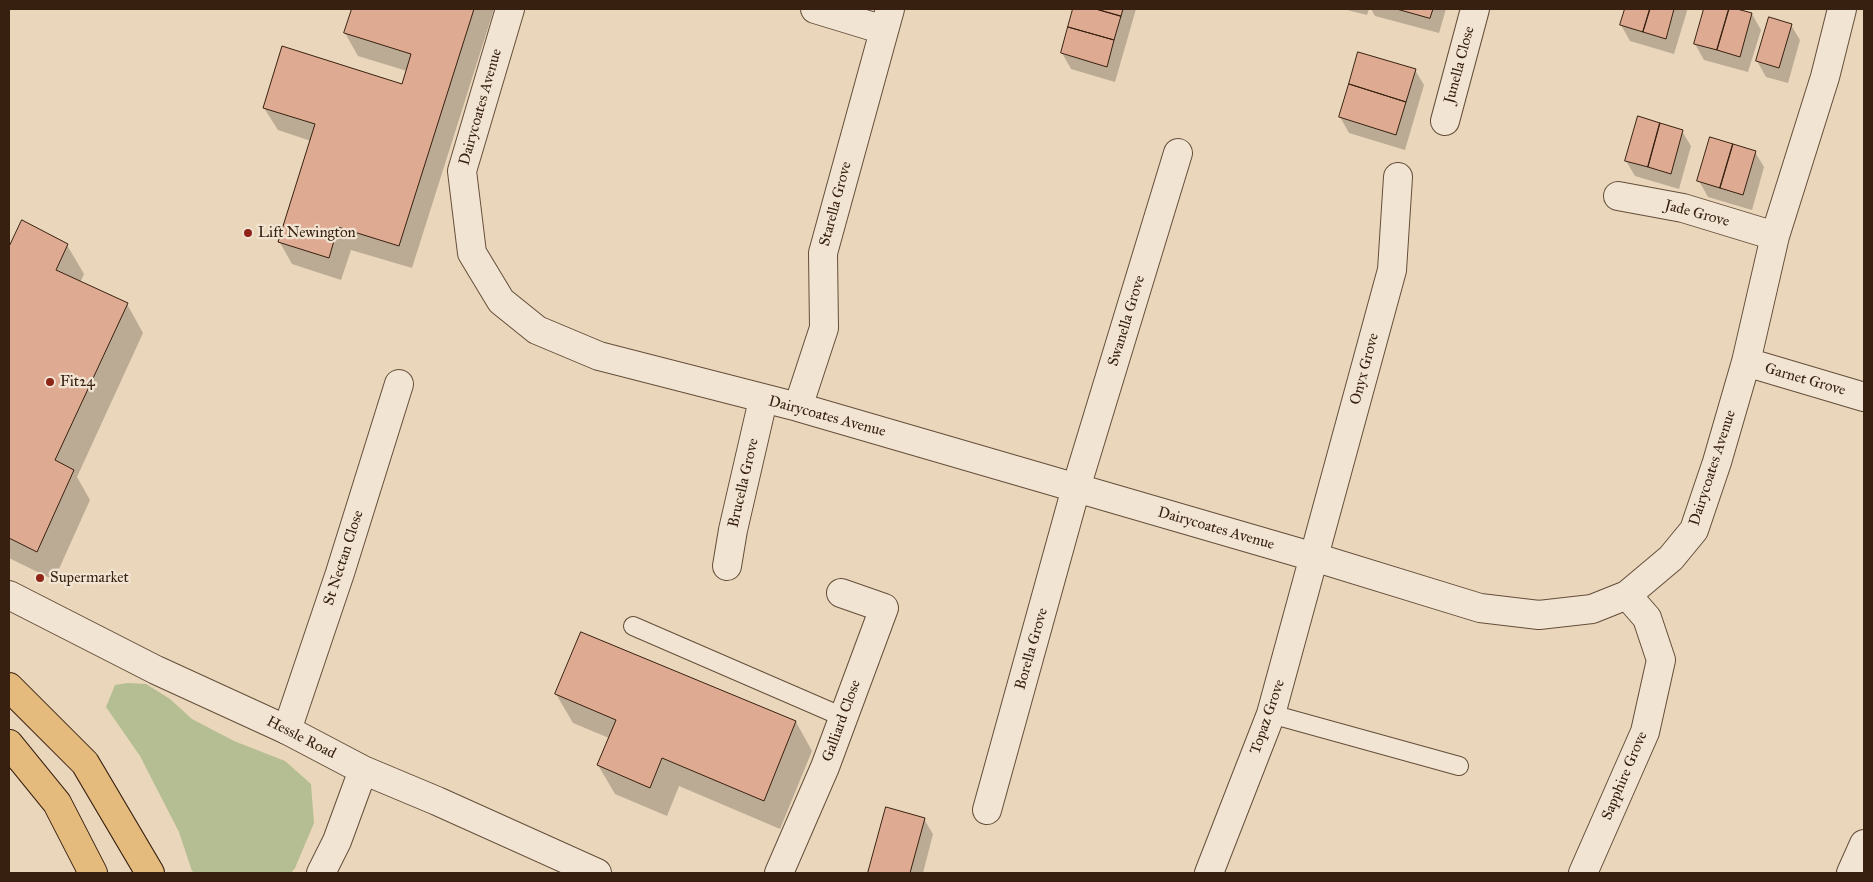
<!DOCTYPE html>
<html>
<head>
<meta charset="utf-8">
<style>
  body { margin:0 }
  #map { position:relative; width:1873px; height:882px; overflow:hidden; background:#ead6ba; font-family:"IM FELL Great Primer",serif }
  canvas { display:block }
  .frame { position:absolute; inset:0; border:10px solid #37200f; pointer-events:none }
</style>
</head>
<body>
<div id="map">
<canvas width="1873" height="882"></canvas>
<div class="frame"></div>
</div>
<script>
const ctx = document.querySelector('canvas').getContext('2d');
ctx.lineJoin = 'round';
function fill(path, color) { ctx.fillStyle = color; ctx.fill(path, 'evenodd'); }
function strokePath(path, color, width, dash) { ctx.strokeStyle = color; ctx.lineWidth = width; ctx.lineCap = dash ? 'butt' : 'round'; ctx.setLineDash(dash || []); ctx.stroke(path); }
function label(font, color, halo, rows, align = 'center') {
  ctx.font = font + ' "IM FELL Great Primer",serif'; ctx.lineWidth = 4.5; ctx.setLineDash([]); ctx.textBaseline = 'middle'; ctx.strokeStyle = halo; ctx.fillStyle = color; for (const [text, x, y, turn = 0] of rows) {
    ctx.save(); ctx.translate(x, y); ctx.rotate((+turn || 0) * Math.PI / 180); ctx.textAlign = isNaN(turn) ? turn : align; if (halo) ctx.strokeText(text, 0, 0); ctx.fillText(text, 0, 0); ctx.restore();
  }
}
const green = new Path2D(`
  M 128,683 L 146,684 L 170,699 L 192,719 L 234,741 L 285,761 L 311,784 L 314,823 L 295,868 L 291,873 L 195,873 L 192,871 L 179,832 L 140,756 L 106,707 L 115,685 Z`);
const shadow = new Path2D(`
  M 353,9 L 494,9 L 412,268 L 351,250 L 341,280 L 292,264 L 279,241 L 311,141 L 278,130 L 264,108 L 403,85 L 407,71 L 358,56 L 345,33 Z
  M 1074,9 L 1136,9 L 1115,82 L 1071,69 L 1062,53 Z
  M 1343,9 L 1369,9 L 1367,15 Z
  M 1371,9 L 1446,9 L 1439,33 L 1375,16 Z
  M 1626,9 L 1686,9 L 1687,11 L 1674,54 L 1630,41 L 1621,25 Z
  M 1706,9 L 1732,9 L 1752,14 L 1761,30 L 1748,72 L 1704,60 L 1695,44 Z
  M 1791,25 L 1800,40 L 1788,83 L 1766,77 L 1757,61 Z
  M 1415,70 L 1424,85 L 1405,150 L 1349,133 L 1340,117 Z
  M 1682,131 L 1691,146 L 1679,189 L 1635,176 L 1626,161 Z
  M 1755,152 L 1764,167 L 1752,210 L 1708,197 L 1699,181 Z
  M 22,222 L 67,245 L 84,274 L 80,283 L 127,304 L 143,333 L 77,477 L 90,500 L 54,580 L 9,558 L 9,250 Z
  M 581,633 L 796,722 L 812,751 L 780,829 L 679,786 L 667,816 L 615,794 L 598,765 L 609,738 L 573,723 L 556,694 Z
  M 886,808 L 924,819 L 933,834 L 923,873 L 869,873 Z`);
const building = new Path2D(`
  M 352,9 L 474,9 L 399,246 L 338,227 L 329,258 L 278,242 L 315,124 L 263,108 L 282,46 L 402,84 L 411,54 L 344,33 Z
  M 1073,9 L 1096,9 L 1121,16 L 1114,40 L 1068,27 Z
  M 1096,9 L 1123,9 L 1121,16 Z
  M 1397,9 L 1433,9 L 1430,18 Z
  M 1625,9 L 1650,9 L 1643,32 L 1620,25 Z
  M 1650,9 L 1674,9 L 1666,39 L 1643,32 Z
  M 1704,9 L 1729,9 L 1717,50 L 1694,44 Z
  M 1729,9 L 1737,9 L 1752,13 L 1740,57 L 1717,50 Z
  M 1769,17 L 1792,24 L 1779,68 L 1756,61 Z
  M 1068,27 L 1114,40 L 1107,67 L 1061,53 Z
  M 1358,52 L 1416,69 L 1406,102 L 1349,84 Z
  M 1349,84 L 1406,102 L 1396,135 L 1339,117 Z
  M 1638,116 L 1660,123 L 1648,167 L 1625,161 Z
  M 1660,123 L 1683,130 L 1671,174 L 1648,167 Z
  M 1710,137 L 1733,144 L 1720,188 L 1697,181 Z
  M 1733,144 L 1756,151 L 1743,195 L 1720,188 Z
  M 22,220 L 68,244 L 56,270 L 128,303 L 55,460 L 74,470 L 37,552 L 9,538 L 9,247 Z
  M 581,632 L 796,721 L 764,801 L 662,758 L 650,788 L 597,765 L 616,720 L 555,694 Z
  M 886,807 L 925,818 L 910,873 L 868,873 Z`);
const service = new Path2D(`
  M 633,626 L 843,717
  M 1271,714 L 1459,766`);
const minor = new Path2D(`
  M 510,9 L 462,171 L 472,253 L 501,301 L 537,330 L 599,356 L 798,407 L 1314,557 L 1480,608 L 1539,615 L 1592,609 L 1627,595 L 1671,558 L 1694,530 L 1717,462 L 1746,362 L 1775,236 L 1825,77 L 1842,9
  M 815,9 L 884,30
  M 1445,121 L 1475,9
  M 1618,196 L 1683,208 L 1775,236
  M 1746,362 L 1864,397
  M 798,407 L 824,328 L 823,253 L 890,9
  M 727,566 L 733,530 L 763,400
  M 287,730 L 340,573 L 399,384
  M 987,810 L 1076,488 L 1178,153
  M 779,873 L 825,767 L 884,608 L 841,593
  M 1209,873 L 1271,714 L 1392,270 L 1398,177
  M 1583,873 L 1645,732 L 1661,660 L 1647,618 L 1627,595
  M 1851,873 L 1864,844`);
const tertiary = new Path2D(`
  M 9,595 L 156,670 L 287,730 L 363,770 L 437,801 L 597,873
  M 321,873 L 337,841 L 363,770`);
const primary = new Path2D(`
  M 9,687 L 85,763 L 150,873
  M 9,744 L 57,803 L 93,873`);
const markers = [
  [248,233,5,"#8f2418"],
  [50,382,5,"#8f2418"],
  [40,578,5,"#8f2418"]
];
const streetNames = [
  ["Junella Close",1460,65,-75],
  ["Dairycoates Avenue",481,107,-74],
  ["Starella Grove",836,204,-75],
  ["Jade Grove",1697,214,15],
  ["Swanella Grove",1127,321,-73],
  ["Onyx Grove",1365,369,-75],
  ["Garnet Grove",1805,380,16],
  ["Dairycoates Avenue",827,417,15],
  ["Dairycoates Avenue",1713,468,-72],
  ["Brucella Grove",744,483,-77],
  ["Dairycoates Avenue",1216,529,16],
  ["St Nectan Close",344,558,-72],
  ["Borella Grove",1032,649,-74],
  ["Topaz Grove",1268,717,-71],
  ["Galliard Close",842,721,-70],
  ["Hessle Road",301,738,27],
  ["Sapphire Grove",1625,776,-67]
];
const poiNames = [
  ["Lift Newington",258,233],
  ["Fit24",60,382],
  ["Supermarket",50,578]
];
fill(green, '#b4be92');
fill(shadow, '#0003');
fill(building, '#dfaa92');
strokePath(building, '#37200f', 1);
strokePath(service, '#644e3a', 20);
strokePath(minor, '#644e3a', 30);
strokePath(tertiary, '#644e3a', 30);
strokePath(primary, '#37200f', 30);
strokePath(service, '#f1e4d2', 18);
strokePath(minor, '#f1e4d2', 28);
strokePath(tertiary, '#f1e4d2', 28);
strokePath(primary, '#e5bb7d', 28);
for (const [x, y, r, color] of markers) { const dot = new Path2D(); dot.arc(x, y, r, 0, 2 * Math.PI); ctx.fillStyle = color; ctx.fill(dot); strokePath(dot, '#f1e4d2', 2); }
label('15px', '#37200f', '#f1e4d2', streetNames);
label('15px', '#37200f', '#f1e4d2', poiNames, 'left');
</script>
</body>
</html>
